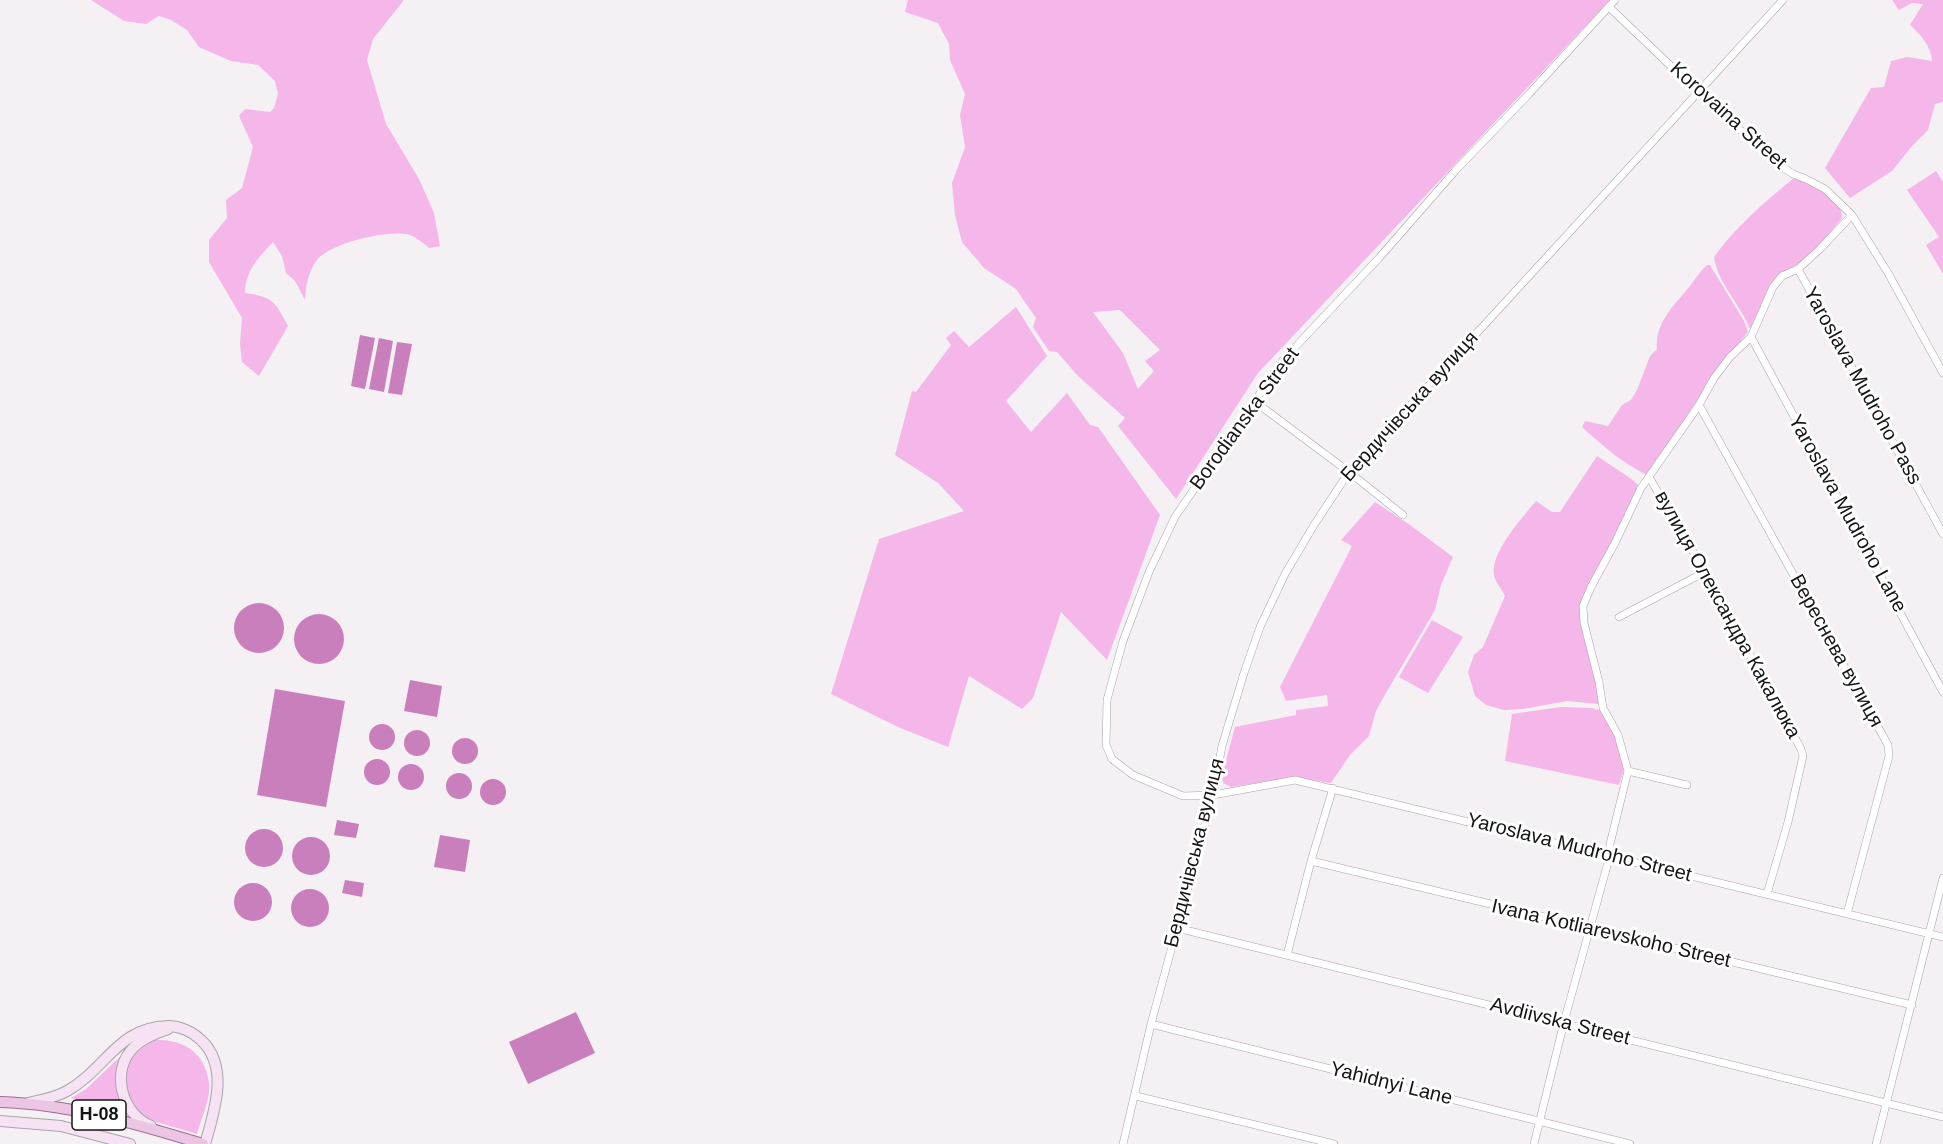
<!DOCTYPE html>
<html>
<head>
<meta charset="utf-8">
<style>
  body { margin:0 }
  canvas { display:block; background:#f4f0f3 }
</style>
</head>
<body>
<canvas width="1943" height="1144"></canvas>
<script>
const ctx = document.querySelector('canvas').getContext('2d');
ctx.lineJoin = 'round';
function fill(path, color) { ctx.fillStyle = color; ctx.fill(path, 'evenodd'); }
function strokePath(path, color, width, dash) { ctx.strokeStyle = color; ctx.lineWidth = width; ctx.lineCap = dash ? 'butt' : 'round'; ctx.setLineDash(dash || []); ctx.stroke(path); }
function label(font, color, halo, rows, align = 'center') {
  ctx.font = font + ' Arial,sans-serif'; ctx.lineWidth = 6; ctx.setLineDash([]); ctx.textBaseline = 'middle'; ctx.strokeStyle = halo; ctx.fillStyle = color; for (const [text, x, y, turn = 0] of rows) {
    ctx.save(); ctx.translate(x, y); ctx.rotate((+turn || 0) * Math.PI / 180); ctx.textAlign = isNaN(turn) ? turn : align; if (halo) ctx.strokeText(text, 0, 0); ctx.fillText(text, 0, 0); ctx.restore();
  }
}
const green = new Path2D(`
  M 91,0 L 404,0 L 373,39 L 367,60 L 386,124 L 419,179 L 434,213 L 440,246 L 430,248 C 424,244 416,237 410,235 C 390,229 330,243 317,260 C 308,272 306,285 305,300 L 295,281 L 286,273 L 282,256 L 273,242 C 259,257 245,271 245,293 C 274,297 275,302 288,326 L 259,376 L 242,362 L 240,344 L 242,318 L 209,262 L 209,240 L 227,218 L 226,200 L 242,188 L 253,147 L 239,116 L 245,109 L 270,112 L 274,108 L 278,94 L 275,81 L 258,65 L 231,61 L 199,47 L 187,30 L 171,20 L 159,16 L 146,24 L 124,21 Z
  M 908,0 L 1610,0 L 1258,373 L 1176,499 L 1118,426 L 1125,418 L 1078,376 L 1057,352 L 1049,351 L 1033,327 L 1036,318 L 1016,289 L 984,268 L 962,242 L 955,215 L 952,183 L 965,147 L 960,115 L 965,94 L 950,60 L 949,44 L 938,23 L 905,12 ZM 1120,310 L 1160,350 L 1145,361 L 1154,371 L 1138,389 L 1123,353 L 1093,312 Z
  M 1892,0 L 1943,0 L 1943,102 L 1935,104 L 1928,130 L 1912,146 L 1892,171 L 1850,198 L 1825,168 L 1871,88 L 1884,87 L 1891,61 L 1907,57 L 1932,61 C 1931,46 1921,35 1910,25 L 1923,4 L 1912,3 L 1899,10 Z
  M 1936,171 L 1943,182 L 1943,274 L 1926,245 L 1939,237 L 1907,190 Z
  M 1794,178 C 1809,183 1843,198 1842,218 L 1818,247 L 1805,259 L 1781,275 L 1751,331 C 1741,305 1718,284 1714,257 C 1736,226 1765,202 1794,178 Z
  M 1707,265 L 1710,265 L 1744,321 L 1748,332 L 1712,376 L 1675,435 L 1653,464 L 1647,475 C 1622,463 1603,446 1582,427 L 1585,421 L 1608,426 L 1622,405 L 1631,400 L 1637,390 L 1650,356 L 1657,349 C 1655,322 1674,306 1689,287 C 1696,279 1699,272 1707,265 Z
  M 1016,307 L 1047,356 L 1006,401 L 1031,432 L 1067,393 L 1090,425 L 1098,427 L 1160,515 L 1107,660 L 1061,612 L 1033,698 L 1022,709 L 969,676 L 948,747 L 898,727 L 831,694 L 879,539 L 964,511 L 938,483 L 895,455 L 912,391 L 916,392 L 951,345 L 946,338 L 954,331 L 969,347 Z
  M 1597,456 L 1633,480 L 1639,486 L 1613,542 L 1583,599 L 1599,704 L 1567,701 L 1523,709 L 1504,710 L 1486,705 L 1475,696 L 1468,672 L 1474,655 L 1483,647 L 1505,596 C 1502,589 1495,582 1494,575 C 1490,553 1522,518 1536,501 L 1552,512 L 1560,512 Z
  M 1375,502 L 1410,525 L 1453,557 L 1441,585 L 1435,610 L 1383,698 L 1376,711 L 1369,736 L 1350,755 L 1331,783 L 1294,777 L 1231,787 L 1223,783 L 1222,775 L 1235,727 L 1296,715 L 1296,710 L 1328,706 L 1327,695 L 1286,701 L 1280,687 L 1352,546 L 1341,540 Z
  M 1432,620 L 1463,637 L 1428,693 L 1399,677 Z
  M 1561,707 L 1592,708 L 1602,711 L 1615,734 L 1624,769 L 1619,785 L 1505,761 L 1512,714 Z
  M 155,1040 C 183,1039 205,1052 209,1083 C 211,1099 201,1118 197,1134 L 140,1117 C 135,1109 129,1101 126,1092 C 116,1069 136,1050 155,1040 Z
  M 122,1055 C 111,1083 115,1089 128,1114 L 71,1098 L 86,1089 Z`);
const water = new Path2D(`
  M 360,335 L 375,338 L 365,389 L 351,386 Z
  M 379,338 L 393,341 L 384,392 L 369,389 Z
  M 397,342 L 412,344 L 402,395 L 388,393 Z
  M234 628a25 25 0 1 1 50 0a25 25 0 1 1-50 0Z
  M294 639a25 25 0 1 1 50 0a25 25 0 1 1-50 0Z
  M 410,680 L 442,686 L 437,717 L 404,711 Z
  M 275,689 L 345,701 L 326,807 L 257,795 Z
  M369 737a13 13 0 1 1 26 0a13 13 0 1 1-26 0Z
  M404 743a13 13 0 1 1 26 0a13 13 0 1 1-26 0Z
  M452 751a13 13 0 1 1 26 0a13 13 0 1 1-26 0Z
  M364 772a13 13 0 1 1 26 0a13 13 0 1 1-26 0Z
  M398 777a13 13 0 1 1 26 0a13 13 0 1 1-26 0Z
  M446 786a13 13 0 1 1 26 0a13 13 0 1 1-26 0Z
  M480 792a13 13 0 1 1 26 0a13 13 0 1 1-26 0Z
  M 337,820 L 359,824 L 356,838 L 334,835 Z
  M245 848a19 19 0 1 1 38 0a19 19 0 1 1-38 0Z
  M 440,835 L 470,840 L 465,872 L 434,867 Z
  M292 856a19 19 0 1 1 38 0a19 19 0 1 1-38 0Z
  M 345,880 L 364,883 L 362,897 L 342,893 Z
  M234 902a19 19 0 1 1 38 0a19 19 0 1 1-38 0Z
  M291 908a19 19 0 1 1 38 0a19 19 0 1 1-38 0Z
  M 576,1012 L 595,1053 L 528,1084 L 509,1042 Z`);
const minor = new Path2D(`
  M 1615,0 L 1528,95 L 1455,171 L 1379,258 L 1283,360 L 1175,517 L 1149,572 L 1123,641 L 1107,700 L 1106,745 L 1112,759 L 1133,775 L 1183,796 L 1213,795 L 1295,780 L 1943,937
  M 1609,7 L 1697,91 L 1778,164 L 1793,174 L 1806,179 L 1825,189 L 1852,215 L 1888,273 L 1943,373
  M 1798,269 L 1943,534
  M 1751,337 L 1943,692
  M 1254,401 L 1349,472 L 1403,515
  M 1699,405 L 1888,745 L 1889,756 L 1847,914
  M 1649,477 L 1705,572 L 1801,749 L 1803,756 L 1788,822 L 1767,894
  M 1619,617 L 1705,572
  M 1628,771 L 1687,785
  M 1311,861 L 1912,1005
  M 1177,928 L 1943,1117
  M 1287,955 L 1311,861 L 1333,788
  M 1151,1024 L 1630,1144
  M 1136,1096 L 1334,1144
  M 1123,1144 L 1151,1024 L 1213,795 L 1222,746 L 1244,673 L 1260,627 L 1285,574 L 1314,525 L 1349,472 L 1783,0
  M 1534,1144 L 1564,1022 L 1610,855 L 1610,844 L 1628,771 L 1618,735 L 1603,708 L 1599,682 L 1584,623 L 1583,606 L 1591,587 L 1615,543 L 1641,488 L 1699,405 L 1714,378 L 1730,357 L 1751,337 L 1773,287 L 1782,276 L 1798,269 L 1820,249 L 1852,215
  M 1876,1144 L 1943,878`);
const secondary = new Path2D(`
  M 28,1103 C 41,1100 55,1098 67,1091 C 106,1069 118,1027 168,1026 C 180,1026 193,1032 201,1040 C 230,1067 214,1112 205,1144
  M 0,1121 L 61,1126 L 130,1144
  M 151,1126 C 121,1114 110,1070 134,1047 C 143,1038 156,1033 168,1029`);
const primary = new Path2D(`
  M 0,1102 C 70,1104 137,1124 203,1144`);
const shields = [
  [99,1115,54]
];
const shieldNames = [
  ["Н-08",99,1115]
];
const streetNames = [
  ["Korovaina Street",1728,116,42],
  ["Yaroslava Mudroho Pass",1862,386,61],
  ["Бердичівська вулиця",1410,407,-48],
  ["Borodianska Street",1245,419,-54],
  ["Yaroslava Mudroho Lane",1847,514,61],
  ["вулиця Олександра Какалюка",1727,615,61],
  ["Вереснева вулиця",1836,651,61],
  ["Yaroslava Mudroho Street",1579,848,14],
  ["Бердичівська вулиця",1195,853,-76],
  ["Ivana Kotliarevskoho Street",1611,934,13],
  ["Avdiivska Street",1560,1022,14],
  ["Yahidnyi Lane",1391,1084,14]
];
fill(green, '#f5b7e9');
fill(water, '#ca7fbd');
strokePath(minor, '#a8a5a8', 8);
strokePath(secondary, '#a8a5a8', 12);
strokePath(primary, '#996f91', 12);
strokePath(minor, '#fff', 7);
strokePath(secondary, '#f6e2f2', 10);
strokePath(primary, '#ecc5e5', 10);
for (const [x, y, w] of shields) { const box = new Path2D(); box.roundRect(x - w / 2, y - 15, w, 30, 4.5); ctx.fillStyle = '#fff'; ctx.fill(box); strokePath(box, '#161516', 1.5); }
label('bold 18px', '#161516', null, shieldNames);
label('20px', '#161516', '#fff', streetNames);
</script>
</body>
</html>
